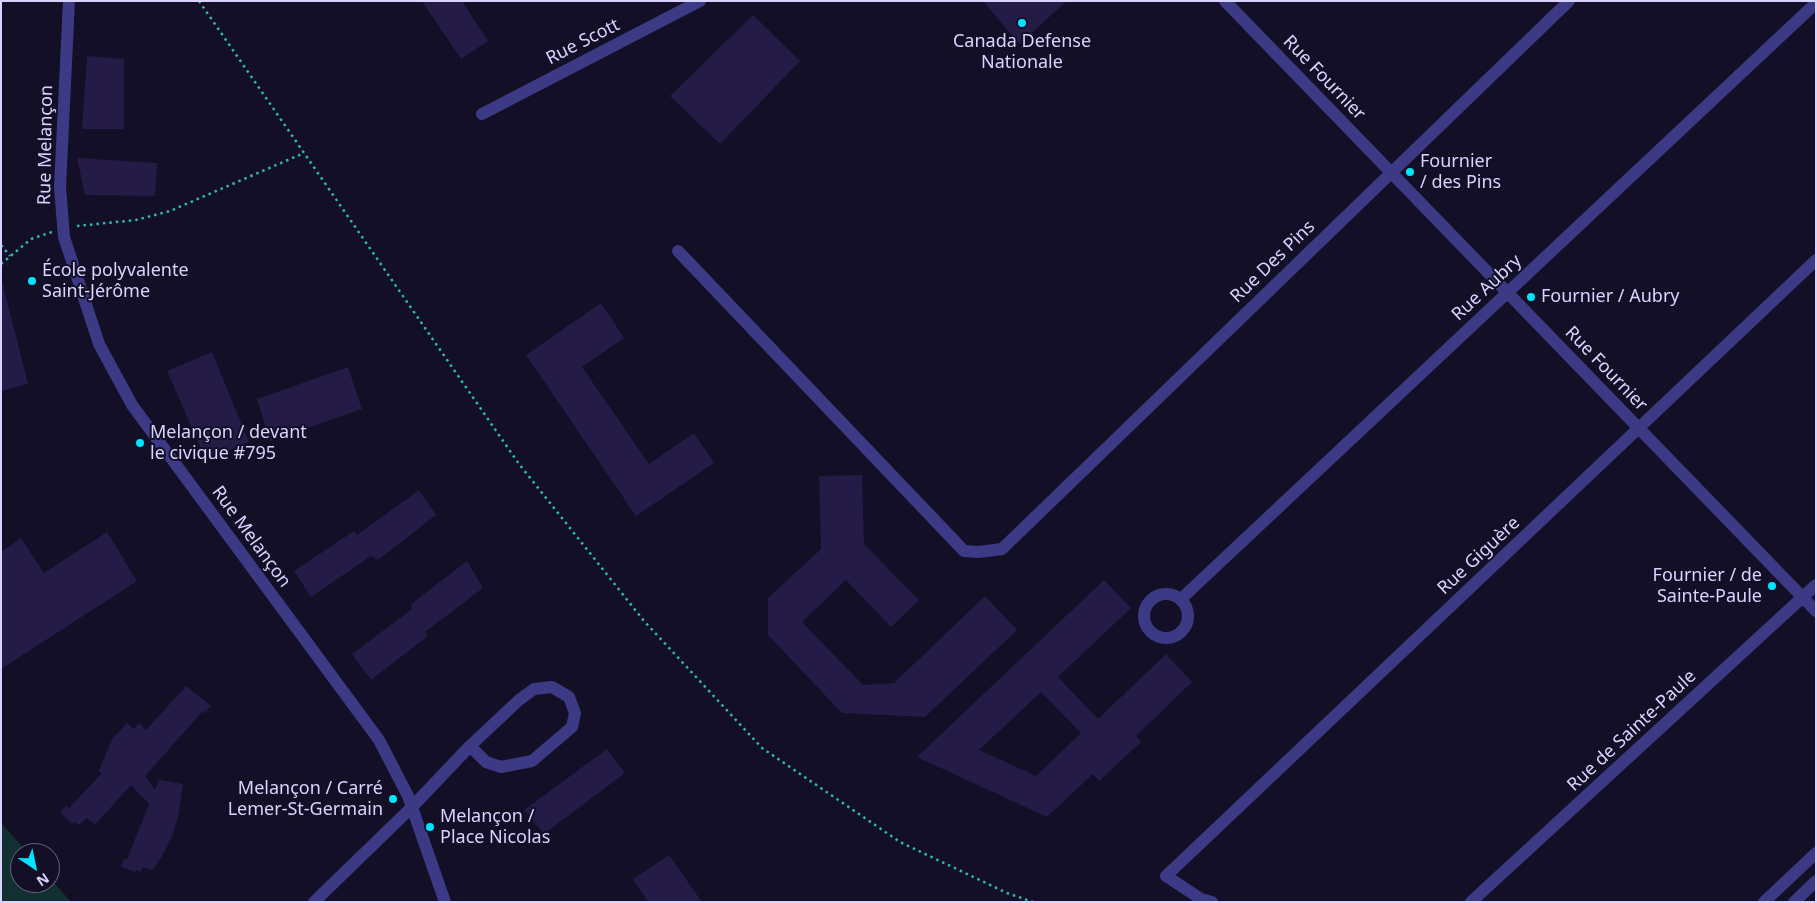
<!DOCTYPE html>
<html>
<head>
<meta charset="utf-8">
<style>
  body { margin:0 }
  #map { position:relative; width:1817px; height:903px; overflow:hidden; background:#130f26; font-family:"Noto Sans",sans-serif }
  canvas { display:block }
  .frame { position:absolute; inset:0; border:2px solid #d9d4ff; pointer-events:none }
  .north { position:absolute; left:10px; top:843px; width:50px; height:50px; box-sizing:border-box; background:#130f26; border:1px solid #625e7d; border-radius:50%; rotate:146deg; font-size:14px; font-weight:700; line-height:20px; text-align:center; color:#d9d4ff }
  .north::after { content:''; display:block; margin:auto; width:18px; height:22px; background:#00e5ff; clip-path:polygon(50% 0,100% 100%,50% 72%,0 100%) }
</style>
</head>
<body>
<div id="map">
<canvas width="1817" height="903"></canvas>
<div class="frame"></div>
<div class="north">N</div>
</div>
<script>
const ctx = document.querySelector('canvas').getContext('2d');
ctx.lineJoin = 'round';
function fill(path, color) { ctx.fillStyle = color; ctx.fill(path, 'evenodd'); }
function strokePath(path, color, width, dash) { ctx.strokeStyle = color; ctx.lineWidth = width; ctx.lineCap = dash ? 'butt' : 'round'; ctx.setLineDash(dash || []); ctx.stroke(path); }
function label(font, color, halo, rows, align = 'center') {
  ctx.font = font + ' "Noto Sans",sans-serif'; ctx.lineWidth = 4; ctx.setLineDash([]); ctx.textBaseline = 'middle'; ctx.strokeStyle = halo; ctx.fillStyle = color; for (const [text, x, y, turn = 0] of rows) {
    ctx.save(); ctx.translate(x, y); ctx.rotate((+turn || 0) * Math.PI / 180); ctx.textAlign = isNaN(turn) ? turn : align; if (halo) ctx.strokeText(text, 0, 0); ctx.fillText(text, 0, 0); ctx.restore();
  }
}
const green = new Path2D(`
  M 1,823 L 28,853 L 20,853 L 20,883 L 50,883 L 50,878 L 71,902 L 1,902 Z`);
const building = new Path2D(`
  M 422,1 L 462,1 L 488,41 L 461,59 Z
  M 983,1 L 1067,1 L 1019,44 Z
  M 753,15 L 800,61 L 720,144 L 670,96 Z
  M 87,56 L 124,59 L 124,129 L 82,129 Z
  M 77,158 L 157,163 L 155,196 L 85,195 Z
  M 2,281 L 28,384 L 1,391 L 1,282 Z
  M 601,303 L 624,338 L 582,367 L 649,464 L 694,433 L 714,463 L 636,516 L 526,355 Z
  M 212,352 L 249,442 L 206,460 L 167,371 Z
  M 348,367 L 362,409 L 270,441 L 257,399 Z
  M 862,475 L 864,544 L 919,600 L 891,627 L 846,580 L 802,622 L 863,685 L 894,683 L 985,596 L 1017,630 L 925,717 L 842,713 L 768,635 L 768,598 L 821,549 L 819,476 Z
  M 419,490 L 436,515 L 378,560 L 371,556 L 311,597 L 294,571 L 354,531 L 357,535 Z
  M 107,532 L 137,581 L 1,669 L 1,552 L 21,538 L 44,573 Z
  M 467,561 L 483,588 L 425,632 L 428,636 L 371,680 L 352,654 L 412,609 L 411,604 Z
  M 1104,580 L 1131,608 L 1058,677 L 1098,719 L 1166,654 L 1192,682 L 1136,736 L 1141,742 L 1099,781 L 1093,774 L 1047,817 L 917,757 ZM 1041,692 L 1081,733 L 1036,776 L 979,750 Z
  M 186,686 L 211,706 L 205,713 L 203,711 L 145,776 L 155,790 L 159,780 L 183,784 L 179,813 L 173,834 L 161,858 L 152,870 L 143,867 L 141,872 L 136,870 L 135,872 L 121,867 L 124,859 L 127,859 L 149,804 L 131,785 L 95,825 L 87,818 L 79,825 L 75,822 L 72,824 L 60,812 L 66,806 L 69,808 L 102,773 L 99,771 L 107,751 L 113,738 L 127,723 L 134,729 L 139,723 L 146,730 Z
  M 607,749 L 625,773 L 544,834 L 524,810 Z
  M 669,855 L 702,902 L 648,902 L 633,879 Z`);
const path = new Path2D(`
  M 199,1 L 519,464 L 644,621 L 762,748 L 900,842 L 1007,893 L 1033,902
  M 77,226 L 136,220 L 170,211 L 304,153
  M 1,245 L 10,256
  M 1,264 L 31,239 L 52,232`);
const minor = new Path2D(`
  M 69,1 L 60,187 L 64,237 L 99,344 L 132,405 L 379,740 L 408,796 L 445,902
  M 1225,1 L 1816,611
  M 482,114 L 700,1
  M 678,251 L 964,551 L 979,552 L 1002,549 L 1569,1
  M1144 616a22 22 0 1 1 44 0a22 22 0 1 1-44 0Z
  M 1181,599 L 1816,3
  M 314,902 L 412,807 L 470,746 L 519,700 L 534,689 L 552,687 L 569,697 L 575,713 L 572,727 L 532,761 L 501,767 L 486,762 L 470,746
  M 1212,902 L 1201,899 L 1166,876 L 1816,260
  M 1471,902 L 1816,585
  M 1764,902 L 1816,853
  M 1794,902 L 1816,881`);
const markers = [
  [1022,23,5,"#00e5ff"],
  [1410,172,5,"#00e5ff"],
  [32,281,5,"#00e5ff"],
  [1531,297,5,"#00e5ff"],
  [140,443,5,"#00e5ff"],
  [1772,586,5,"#00e5ff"],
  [393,799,5,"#00e5ff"],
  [430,827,5,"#00e5ff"]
];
const streetNames = [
  ["Rue Scott",583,42,-27],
  ["Rue Fournier",1324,78,46],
  ["Rue Melançon",46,145,-89],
  ["Rue Des Pins",1273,262,-44],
  ["Rue Aubry",1487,288,-43],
  ["Rue Fournier",1606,369,46],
  ["Rue Melançon",251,537,54],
  ["Rue Giguère",1479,556,-43],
  ["Rue de Sainte-Paule",1632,731,-43]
];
const poiNames = [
  ["Canada Defense",1022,42,"center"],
  ["Nationale",1022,63,"center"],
  ["Fournier",1420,162],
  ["/ des Pins",1420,183],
  ["École polyvalente",42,271],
  ["Saint-Jérôme",42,292],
  ["Fournier / Aubry",1541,297],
  ["Melançon / devant",150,433],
  ["le civique #795",150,454],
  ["Fournier / de",1762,576,"right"],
  ["Sainte-Paule",1762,597,"right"],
  ["Melançon / Carré",383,789,"right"],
  ["Lemer-St-Germain",383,810,"right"],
  ["Melançon /",440,817],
  ["Place Nicolas",440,838]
];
fill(green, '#12302f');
fill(building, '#241b47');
strokePath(path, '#2fb8b0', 2.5, [2.5, 4]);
strokePath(minor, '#3d3a85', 12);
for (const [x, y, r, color] of markers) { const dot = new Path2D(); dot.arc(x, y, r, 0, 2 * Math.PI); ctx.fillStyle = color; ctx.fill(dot); strokePath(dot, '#130f26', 2); }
label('18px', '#d9d4ff', '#130f26', streetNames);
label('18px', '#d9d4ff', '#130f26', poiNames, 'left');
</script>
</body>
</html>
